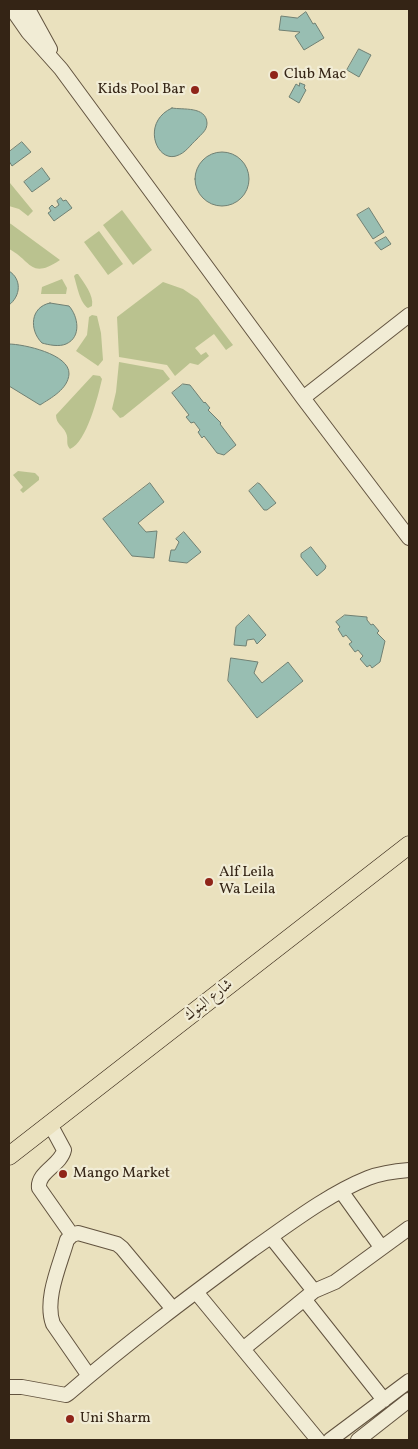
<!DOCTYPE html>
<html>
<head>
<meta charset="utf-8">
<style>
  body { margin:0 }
  #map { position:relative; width:418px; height:1449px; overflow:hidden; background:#eae1be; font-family:Vollkorn,serif }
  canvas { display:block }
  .frame { position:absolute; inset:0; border:10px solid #342415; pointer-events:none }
</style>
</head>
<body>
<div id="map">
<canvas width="418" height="1449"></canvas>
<div class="frame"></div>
</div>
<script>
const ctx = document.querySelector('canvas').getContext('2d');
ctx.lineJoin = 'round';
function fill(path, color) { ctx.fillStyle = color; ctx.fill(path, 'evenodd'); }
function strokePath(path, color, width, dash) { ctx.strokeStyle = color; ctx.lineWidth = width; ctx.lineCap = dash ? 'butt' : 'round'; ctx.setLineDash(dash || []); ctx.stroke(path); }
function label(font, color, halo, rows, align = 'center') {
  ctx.font = font + ' Vollkorn,Amiri,serif'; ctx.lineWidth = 4.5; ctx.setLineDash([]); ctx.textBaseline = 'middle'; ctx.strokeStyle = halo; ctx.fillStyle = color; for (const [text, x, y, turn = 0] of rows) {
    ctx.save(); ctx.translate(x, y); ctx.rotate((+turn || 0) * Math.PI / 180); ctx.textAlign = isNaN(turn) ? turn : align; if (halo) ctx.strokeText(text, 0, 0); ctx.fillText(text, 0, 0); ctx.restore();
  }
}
const green = new Path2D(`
  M 10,183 L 33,211 L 28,216 L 19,209 L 9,206 L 9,184 Z
  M 122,210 L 152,250 L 133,265 L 103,225 Z
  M 9,223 L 11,224 L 60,260 C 30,280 32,261 9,249 Z
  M 99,231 L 123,264 L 108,275 L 84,242 Z
  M 76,274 L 78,274 C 84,283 94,295 92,306 L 88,308 C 80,303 77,286 74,276 Z
  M 62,279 L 67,288 L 66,294 L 41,294 L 42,287 Z
  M 163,282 L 183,289 L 198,299 L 233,345 L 226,350 L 214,334 L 195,348 L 201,355 L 206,352 L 209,356 L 198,365 L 190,363 L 175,376 L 167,365 L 119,357 L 117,317 Z
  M 92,315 L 97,316 L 101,333 L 103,360 L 98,366 L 76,351 L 87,335 L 89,317 Z
  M 119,362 L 163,370 L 170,379 L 123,417 L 120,418 L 112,409 L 116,392 Z
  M 93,375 L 100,376 L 102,379 C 98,396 87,442 70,449 C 65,444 69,439 66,433 C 63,426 56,424 56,415 Z
  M 18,471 L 35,473 L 39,477 L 39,480 L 23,493 L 20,490 L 23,487 L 13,475 Z`);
const water = new Path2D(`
  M 306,12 L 313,24 L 315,23 L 324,38 L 304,50 L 295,36 L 300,32 L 279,30 L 281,16 L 297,18 Z
  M 359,49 L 371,55 L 359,77 L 347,70 Z
  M 300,83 L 305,85 L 304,88 L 306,90 L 299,103 L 289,97 L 296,84 L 299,86 Z
  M 172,108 C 183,110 206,106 207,123 C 207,131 201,134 197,139 C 190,145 186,153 176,156 C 156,162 141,122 172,108 Z
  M 22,142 L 31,152 L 12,166 L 9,161 L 9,152 Z
  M195 179a27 27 0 1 1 54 0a27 27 0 1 1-54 0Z
  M 42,168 L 50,179 L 32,192 L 24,182 Z
  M 61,198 L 63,201 L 66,200 L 72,208 L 54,221 L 48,213 L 51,211 L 49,208 L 52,205 L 55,208 L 59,205 L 57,201 Z
  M 369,208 L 384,232 L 373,239 L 357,215 Z
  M 386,237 L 391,244 L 381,250 L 375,243 Z
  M 9,271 C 22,279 21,296 9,305 Z
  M 50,303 L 69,306 C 78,316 82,337 66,344 C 59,347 49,345 42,343 C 29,330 30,307 50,303 Z
  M 9,344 C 23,344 70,354 69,374 C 68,389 51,398 40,405 L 9,386 Z
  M 183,384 L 190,385 L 204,403 L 205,402 L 210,408 L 208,410 L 221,423 L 220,424 L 236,445 L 224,455 L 217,453 L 204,436 L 202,438 L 198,432 L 200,430 L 194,422 L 191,423 L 186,417 L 189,415 L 172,393 Z
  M 150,483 L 164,502 L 138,523 L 146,532 L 157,531 L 154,558 L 132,556 L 103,519 Z
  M 258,483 L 260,484 L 276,503 L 267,510 L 264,510 L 249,491 Z
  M 184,532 L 201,552 L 187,563 L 169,561 L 171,550 L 175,550 L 179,542 L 176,539 Z
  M 311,547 L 326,566 L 325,569 L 317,576 L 301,557 L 301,554 Z
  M 249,615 L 266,635 L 257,644 L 254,639 L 247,640 L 246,646 L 234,645 L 236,627 Z
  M 345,615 L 367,617 L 367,620 L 371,625 L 373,624 L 379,631 L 377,633 L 385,641 L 380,662 L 372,668 L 370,665 L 367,667 L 360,659 L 363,656 L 358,650 L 355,652 L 349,644 L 352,642 L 346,635 L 343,637 L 338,629 L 340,627 L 336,622 Z
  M 231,658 L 258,662 L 254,673 L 262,683 L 288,662 L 303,681 L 257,718 L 228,681 Z`);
const minor = new Path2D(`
  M 12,9 L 28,32 L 61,69 L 303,398 L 409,538
  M 28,9 L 50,49
  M 303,398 L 409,315
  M 50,1124 L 64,1150 C 61,1165 37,1172 39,1188 L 72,1235
  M 341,1191 L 381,1247
  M 271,1237 L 314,1291
  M 196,1292 L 318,1440
  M 304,1299 L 384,1400
  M 243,1349 L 314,1291 L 335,1282 L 409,1228
  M 89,1376 L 53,1324 C 44,1299 60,1265 67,1240 L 72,1235 L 78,1233 L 117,1244 L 122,1248 L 173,1309
  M 9,1387 L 22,1387 L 66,1395 L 69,1393 C 128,1342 190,1296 252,1250 C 288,1225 328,1194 368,1178 C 381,1173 396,1171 409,1170
  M 330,1440 L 409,1381
  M 358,1440 L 409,1400`);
const major = new Path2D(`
  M 9,1156 L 409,845`);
const markers = [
  [274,75,5,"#8f2418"],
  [195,90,5,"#8f2418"],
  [209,882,5,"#8f2418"],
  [63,1174,5,"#8f2418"],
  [70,1419,5,"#8f2418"]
];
const poiNames = [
  ["Club Mac",284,75],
  ["Kids Pool Bar",185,90,"right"],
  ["Alf Leila",219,873],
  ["Wa Leila",219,890],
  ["Mango Market",73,1174],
  ["Uni Sharm",80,1419]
];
const streetNames = [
  ["شارع البنوك",209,1001,-38]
];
fill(green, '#bac28f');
fill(water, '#98beb2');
strokePath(water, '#708073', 1);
strokePath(minor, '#62533f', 16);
strokePath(major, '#342415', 19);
strokePath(minor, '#f1ecd5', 14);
strokePath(major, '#eae1be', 18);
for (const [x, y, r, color] of markers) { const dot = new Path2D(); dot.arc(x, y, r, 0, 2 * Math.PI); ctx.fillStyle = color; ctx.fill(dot); strokePath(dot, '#f1ecd5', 2); }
label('15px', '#342415', '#f1ecd5', poiNames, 'left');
label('15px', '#342415', '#f1ecd5', streetNames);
</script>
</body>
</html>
